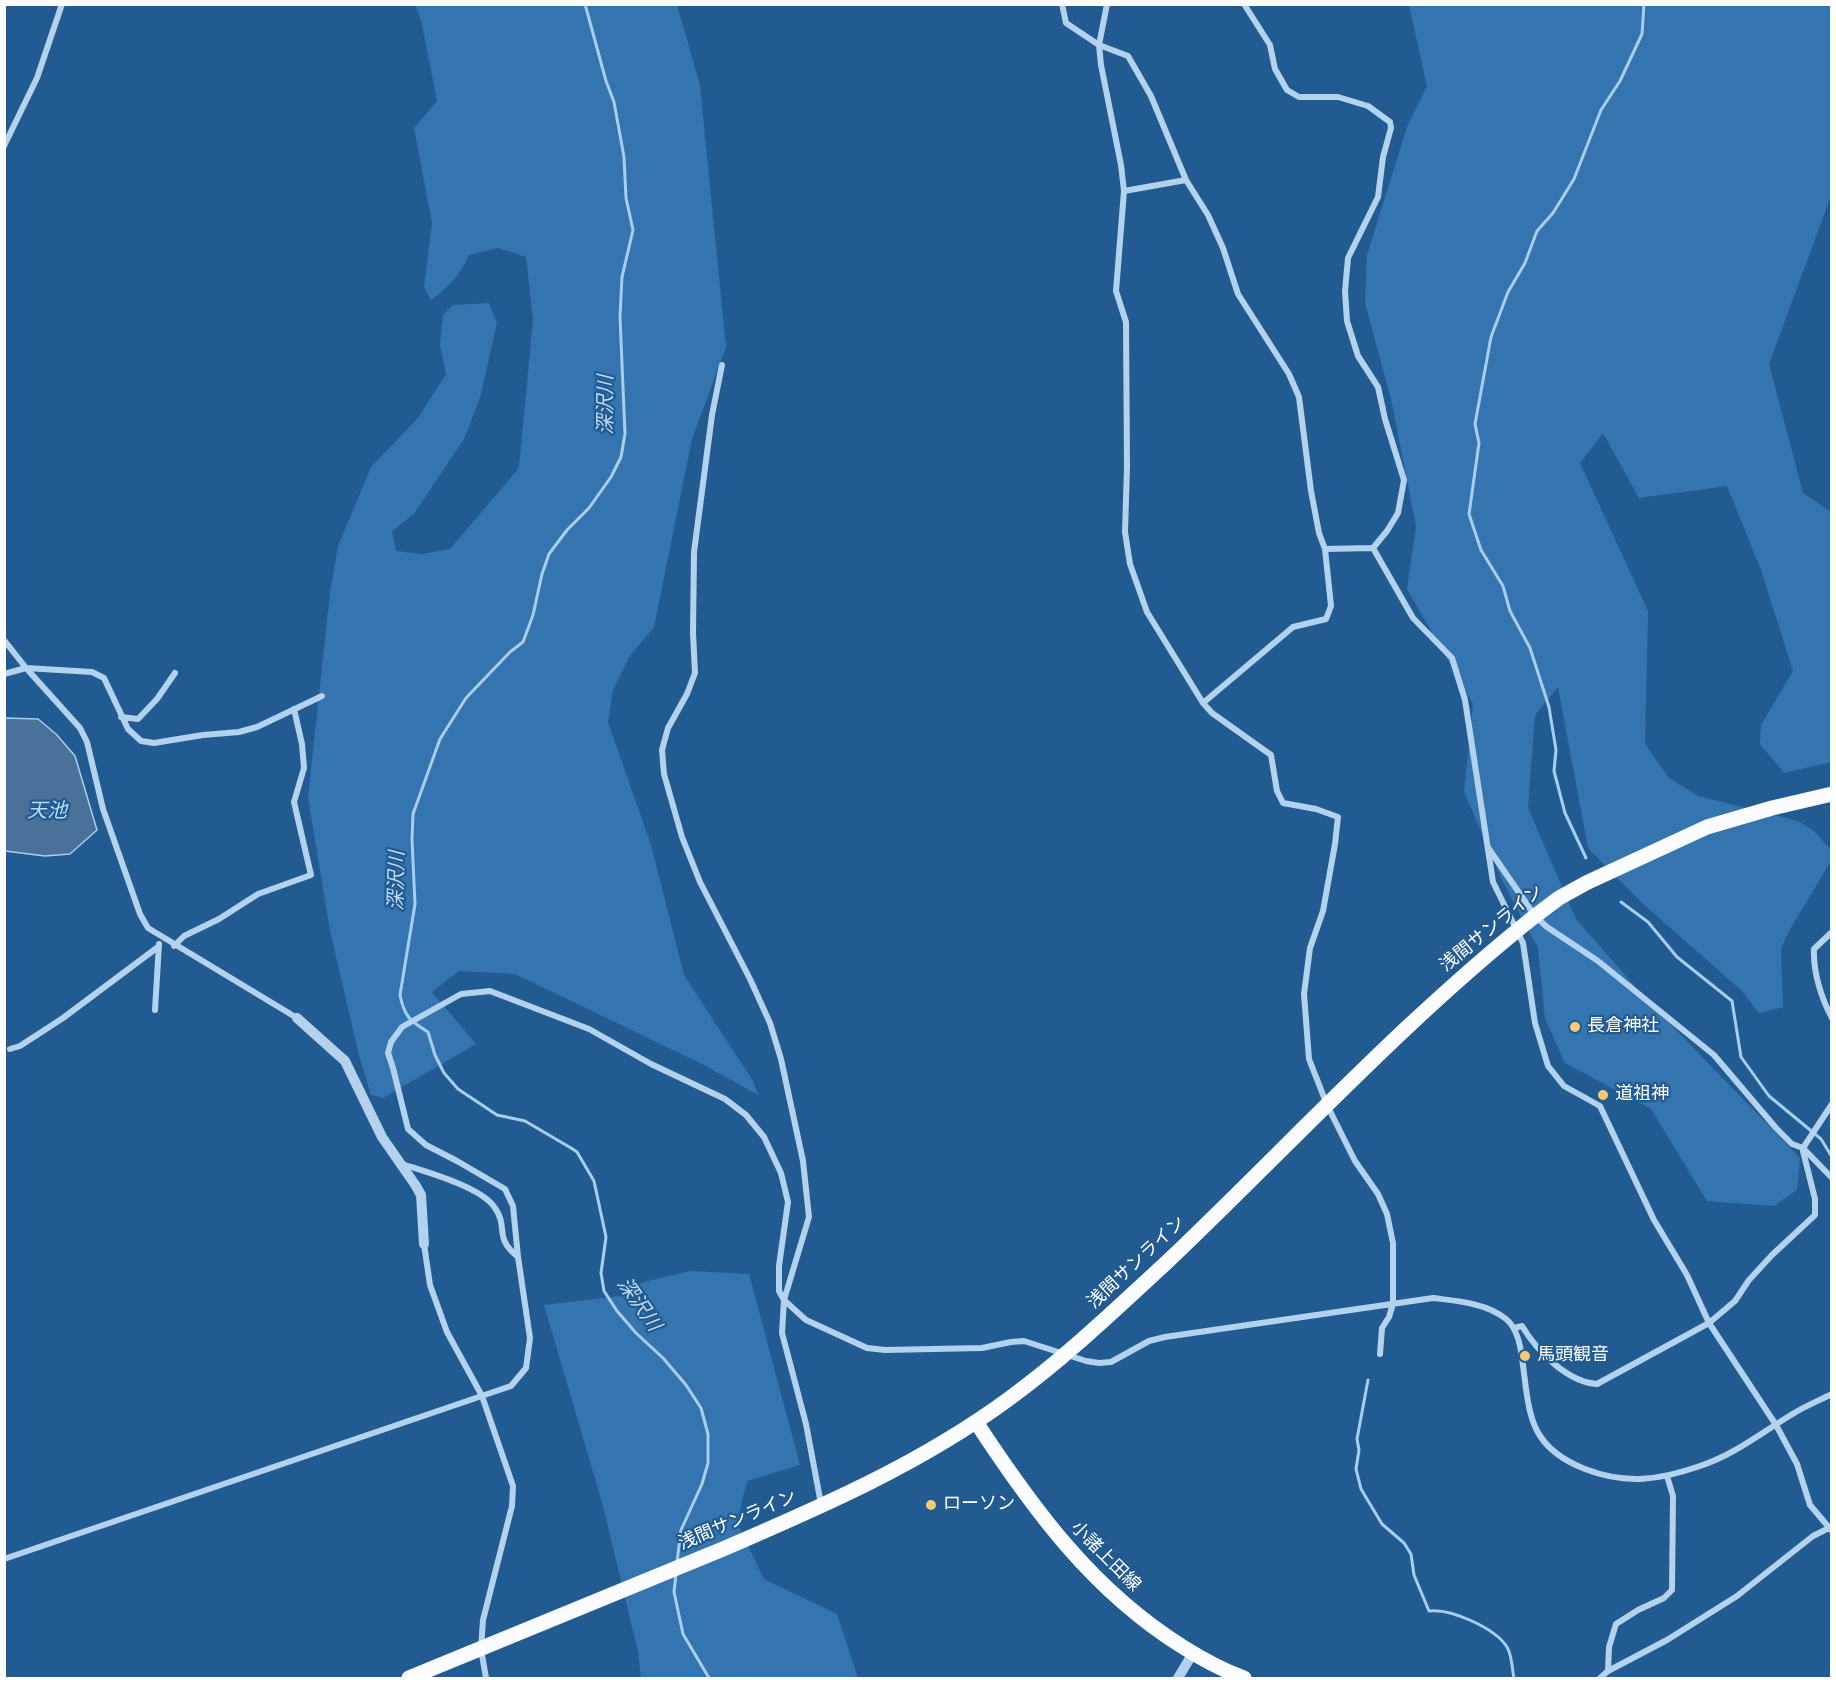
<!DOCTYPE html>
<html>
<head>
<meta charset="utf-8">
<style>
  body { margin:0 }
  #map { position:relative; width:1836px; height:1683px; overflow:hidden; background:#215b92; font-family:Jost,sans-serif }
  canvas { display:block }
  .frame { position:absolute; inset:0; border:6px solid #fff; pointer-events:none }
</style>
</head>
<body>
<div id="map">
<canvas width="1836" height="1683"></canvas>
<div class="frame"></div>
</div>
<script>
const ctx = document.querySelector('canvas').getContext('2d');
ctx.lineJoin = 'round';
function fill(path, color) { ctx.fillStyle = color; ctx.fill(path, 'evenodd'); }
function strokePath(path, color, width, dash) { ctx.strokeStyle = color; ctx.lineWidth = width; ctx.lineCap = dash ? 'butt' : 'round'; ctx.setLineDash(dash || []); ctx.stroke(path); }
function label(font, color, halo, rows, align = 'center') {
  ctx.font = font + ' Jost,"Noto Sans JP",sans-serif'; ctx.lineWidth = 4.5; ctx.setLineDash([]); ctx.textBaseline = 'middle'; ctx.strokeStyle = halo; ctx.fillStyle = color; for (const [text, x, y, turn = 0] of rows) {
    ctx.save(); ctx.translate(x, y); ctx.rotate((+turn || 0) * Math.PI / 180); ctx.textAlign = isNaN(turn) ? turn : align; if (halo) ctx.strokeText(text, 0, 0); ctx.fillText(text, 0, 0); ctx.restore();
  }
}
const green = new Path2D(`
  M 415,5 L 677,5 L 700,85 L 726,347 L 692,439 L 654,627 L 629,657 L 613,690 L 608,722 L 651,845 L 684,975 L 753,1081 L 758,1095 L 702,1064 L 515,974 L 459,971 L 432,992 L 476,1044 L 383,1098 L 371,1095 L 359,1055 L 330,931 L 308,797 L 330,593 L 338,546 L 371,467 L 418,418 L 446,374 L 440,345 L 443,315 L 453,305 L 489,303 L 497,323 L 480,398 L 464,439 L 414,514 L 392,531 L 396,551 L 422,554 L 450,549 L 519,468 L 533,319 L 526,257 L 498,248 L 469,255 C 460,275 449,287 431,300 L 424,287 L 432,223 L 414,128 L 437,101 L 421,20 Z
  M 1409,5 L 1831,5 L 1831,196 L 1769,364 L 1803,493 L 1831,512 L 1831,762 L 1784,773 L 1760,744 L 1761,725 L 1793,671 L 1761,570 L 1727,486 L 1639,498 L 1603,433 L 1580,463 L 1648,611 L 1645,744 L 1669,778 L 1698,796 L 1798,821 L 1814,831 L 1831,850 L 1831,861 L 1788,933 L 1781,948 L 1783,1007 L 1759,1013 L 1742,991 L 1642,903 L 1588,848 L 1558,687 L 1535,715 L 1528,808 L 1576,919 L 1647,1000 L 1800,1158 L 1797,1190 L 1774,1206 L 1707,1201 L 1651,1109 L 1565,1063 L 1545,1019 L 1538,948 L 1504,884 L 1464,792 L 1473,704 L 1407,589 L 1416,526 L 1391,399 L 1365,303 L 1367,255 L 1407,127 L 1427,86 Z
  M 690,1271 L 749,1274 L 800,1465 L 747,1481 L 737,1523 L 764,1579 L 837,1614 L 858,1678 L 641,1678 L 638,1652 L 603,1506 L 544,1305 L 620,1296 L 640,1283 Z`);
const water = new Path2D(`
  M 5,718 L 38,719 L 56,734 L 75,756 L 97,830 L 70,854 L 45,856 L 5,851 Z`);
const stream = new Path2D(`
  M 585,4 L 606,81 L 614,102 L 624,157 L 626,198 L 633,230 L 622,277 L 620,317 L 625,434 L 621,457 L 611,477 L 589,508 L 567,530 L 549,554 L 542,574 L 533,615 L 523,642 L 510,652 L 466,698 L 440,739 L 413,814 L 412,839 L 415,904 L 400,995 C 404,1016 410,1021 428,1032 L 435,1055 L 444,1073 L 458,1089 L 497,1115 L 525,1121 L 571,1148 L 577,1152 L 594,1181 L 606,1237 L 601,1273 L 604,1291 L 617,1311 L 636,1333 L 663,1358 L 686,1385 L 701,1408 L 708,1434 L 708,1463 L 702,1484 L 681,1530 L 677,1562
  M 1586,858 L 1565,813 L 1554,771 L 1556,750 L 1549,707 L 1530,648 L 1510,611 L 1503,586 L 1481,550 L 1469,514 L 1479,443 L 1475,424 L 1491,337 L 1508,292 L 1525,263 L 1537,231 L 1553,213 L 1574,179 L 1601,110 L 1620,81 L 1642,34 L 1644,4
  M 1621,902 L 1648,922 L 1677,957 L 1732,1001 L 1741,1057 L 1769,1096 L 1821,1139 L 1832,1157
  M 1368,1380 L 1357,1439 L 1359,1450 L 1356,1469 L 1361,1489 L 1382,1524 L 1404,1543 L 1411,1554 L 1414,1575 L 1429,1611 C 1450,1608 1495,1628 1507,1647 C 1512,1655 1512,1669 1514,1678
  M 676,1574 L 674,1592 L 683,1634 L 709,1678`);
const minor = new Path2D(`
  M 1062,4 L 1066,23 L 1099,45 L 1128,56 L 1151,96 L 1186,180 L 1208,215 L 1223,248 L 1238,294 L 1289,374 L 1299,397 L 1311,491 L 1319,533 L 1325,549 L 1331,606 L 1326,619 L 1293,627 L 1203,703
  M 1107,4 L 1099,45 L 1101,65 L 1121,165 L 1124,191 L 1116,291 L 1126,322 L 1127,467 L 1125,532 L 1130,564 L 1147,612 L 1203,703 L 1212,713 L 1271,755 L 1277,791 L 1283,803 L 1316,809 L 1338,817 L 1335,844 L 1323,911 L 1310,948 L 1304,994 L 1309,1059 L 1327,1105 L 1355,1161 L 1378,1194 L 1387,1214 L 1393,1243 L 1393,1304 L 1389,1317 L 1382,1328 L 1380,1354
  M 1244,4 L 1270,45 L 1275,69 L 1287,90 L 1299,97 L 1338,97 L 1368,106 L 1390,122 L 1391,128 L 1383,157 L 1378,197 L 1348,258 L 1345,291 L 1347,321 L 1358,356 L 1378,387 L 1385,419 L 1404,480 L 1398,513 L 1387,531 L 1373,548 L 1325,549
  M 4,146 L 37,78 L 62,4
  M 1124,191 L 1186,180
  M 722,365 L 712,415 L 694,552 L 693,633 L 695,673 L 687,694 L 668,728 L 662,750 L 664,774 L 682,837 L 700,882 L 750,979 L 770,1023 L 781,1059 L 803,1161 L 809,1217 L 784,1300 L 782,1333 L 806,1424 L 821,1504
  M 1373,548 L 1413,618 L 1452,658 L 1465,700 L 1493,882 L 1523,943 L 1535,1023 L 1548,1066 L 1564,1086 L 1600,1106 L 1654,1220 L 1687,1275 L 1709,1323 L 1776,1425 L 1797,1464 L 1810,1505 L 1832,1531
  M 4,640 L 26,668 L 80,728 L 87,742 L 103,809 L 140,914 L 148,928 L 297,1018
  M 4,674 L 26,668 L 92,672 L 104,678 L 128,729 L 141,741 L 154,743 L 203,735 L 239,732 L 257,727 L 322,696
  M 121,717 L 138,719 L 157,699 L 175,673
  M 1489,849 L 1535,916 L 1547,927 L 1598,961 L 1714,1055 L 1776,1128 L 1792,1144 L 1803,1148 L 1832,1178
  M 1832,932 L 1814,949 C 1813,971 1821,998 1832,1018
  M 174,946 L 184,936 L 219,919 L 258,894 L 311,875 L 294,802 L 304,768 L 302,744 L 294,709
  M 155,1010 L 159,944
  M 10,1049 L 20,1046 L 63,1018 L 158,947
  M 1803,1148 L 1832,1104
  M 402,1164 C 426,1172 482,1187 495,1208 C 509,1228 493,1237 518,1257
  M 424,1244 L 430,1285 L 447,1332 L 482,1396 L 513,1486 L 512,1506 L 483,1620 L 481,1649 L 486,1678
  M 1514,1328 L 1522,1326 C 1537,1351 1567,1382 1597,1384 L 1709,1323 L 1735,1301 L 1749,1280 L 1772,1255 L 1815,1215 L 1815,1199 L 1803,1151
  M 4,1559 L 511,1386 L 526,1368 L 530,1338 L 518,1257 L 513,1206 L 505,1189 L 457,1161 L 426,1145 L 408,1129 L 393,1068 L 388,1053 L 391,1042 L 402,1027 L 461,994 L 490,991 L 589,1029 L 651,1064 L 725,1099 L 746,1115 L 764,1137 L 781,1173 L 788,1202 L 779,1266 L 779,1291 L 784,1300 L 806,1320 L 867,1348 L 885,1350 L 982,1348 L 1011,1342 L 1024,1341 L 1086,1361 L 1099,1363 L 1111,1362 L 1149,1341 L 1165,1337 L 1433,1298 C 1457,1301 1487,1303 1506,1319 C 1515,1326 1519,1340 1521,1351 C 1530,1409 1524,1445 1585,1469 C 1626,1485 1660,1480 1700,1466 C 1734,1455 1761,1433 1791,1415 C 1803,1407 1818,1401 1832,1394
  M 1608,1671 L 1609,1647 L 1616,1624 L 1638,1610 L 1664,1598 L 1672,1590 L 1673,1496 L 1667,1476
  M 1600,1678 L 1608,1671 L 1667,1640 L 1737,1596 L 1813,1536 L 1829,1528`);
const tertiary = new Path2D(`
  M 297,1018 L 345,1061 L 382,1137 L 416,1186 L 421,1195 L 424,1244
  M 1178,1678 L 1193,1653`);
const primary = new Path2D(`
  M 976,1422 C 1033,1509 1093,1591 1183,1647 C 1202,1659 1222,1670 1244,1678
  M 409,1678 C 513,1635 618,1593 723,1549 C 823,1506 922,1463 1010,1398 C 1066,1357 1116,1309 1167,1262 C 1289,1146 1403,1021 1535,916 L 1559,898 L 1586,883 L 1707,827 L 1772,808 L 1832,794`);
const markers = [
  [1575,1027,6,"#f9c975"],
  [1603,1095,6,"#f9c975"],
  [1525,1356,6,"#f9c975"],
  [931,1505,6,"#f9c975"]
];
const streetNames = [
  ["浅間サンライン",1492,929,-39],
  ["浅間サンライン",1137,1263,-43],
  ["浅間サンライン",738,1521,-23],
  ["小諸上田線",1105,1557,45]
];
const poiNames = [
  ["長倉神社",1587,1027],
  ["道祖神",1615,1095],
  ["馬頭観音",1537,1356],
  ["ローソン",943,1505]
];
const waterNames = [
  ["深沢川",607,405,-90],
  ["天池",47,812],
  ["深沢川",398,881,-89],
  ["深沢川",638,1305,55]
];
fill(green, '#3575af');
fill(water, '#4a7298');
strokePath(water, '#a7ceee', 1.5);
strokePath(stream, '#a7ceee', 3);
strokePath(minor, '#b3d2ed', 6);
strokePath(tertiary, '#b3d2ed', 10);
strokePath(primary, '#fafcff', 15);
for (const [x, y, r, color] of markers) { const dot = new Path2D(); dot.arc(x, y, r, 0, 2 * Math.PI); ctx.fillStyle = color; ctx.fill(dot); strokePath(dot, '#215b92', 2); }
label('18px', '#fff', '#215b92', streetNames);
label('18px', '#fff', '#215b92', poiNames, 'left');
label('italic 20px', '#c0dcf4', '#215b92', waterNames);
</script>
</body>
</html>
